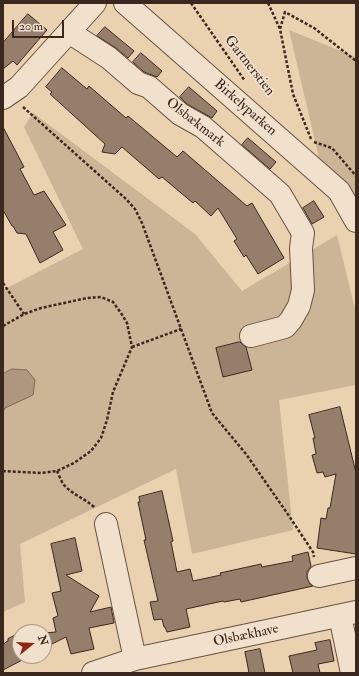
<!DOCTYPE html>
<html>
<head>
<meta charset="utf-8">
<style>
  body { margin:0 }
  #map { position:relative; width:359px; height:676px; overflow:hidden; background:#ead1b0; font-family:"IM FELL Double Pica",serif }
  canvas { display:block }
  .frame { position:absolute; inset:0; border:4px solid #3c271f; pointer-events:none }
  .north { position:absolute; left:12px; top:624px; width:40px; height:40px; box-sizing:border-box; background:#f1e1cc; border:1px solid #a99787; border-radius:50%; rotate:72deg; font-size:11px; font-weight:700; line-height:16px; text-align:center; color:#3c271f }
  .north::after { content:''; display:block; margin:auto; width:14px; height:18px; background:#8f2418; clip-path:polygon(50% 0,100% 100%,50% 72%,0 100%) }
  .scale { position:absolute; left:12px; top:20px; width:52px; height:18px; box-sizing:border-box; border:2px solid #3c271f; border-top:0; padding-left:5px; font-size:12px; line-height:14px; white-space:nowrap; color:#3c271f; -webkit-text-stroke:3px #f1e1cc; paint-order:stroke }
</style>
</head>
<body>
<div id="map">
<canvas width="359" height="676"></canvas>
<div class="frame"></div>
<div class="north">N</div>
<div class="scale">20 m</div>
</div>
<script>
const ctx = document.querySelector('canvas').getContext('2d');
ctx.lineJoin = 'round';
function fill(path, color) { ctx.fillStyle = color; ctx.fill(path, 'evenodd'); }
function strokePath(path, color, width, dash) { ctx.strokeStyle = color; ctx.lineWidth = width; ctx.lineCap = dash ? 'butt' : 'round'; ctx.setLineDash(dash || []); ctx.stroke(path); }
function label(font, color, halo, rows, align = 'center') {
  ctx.font = font + ' "IM FELL Double Pica",serif'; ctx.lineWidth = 3.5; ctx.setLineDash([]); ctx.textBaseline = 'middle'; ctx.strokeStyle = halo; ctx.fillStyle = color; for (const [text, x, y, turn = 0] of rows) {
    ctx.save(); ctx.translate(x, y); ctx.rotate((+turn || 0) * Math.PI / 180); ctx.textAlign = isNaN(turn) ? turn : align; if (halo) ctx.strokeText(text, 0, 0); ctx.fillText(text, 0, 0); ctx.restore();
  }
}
const green = new Path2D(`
  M 289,30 L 356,57 L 356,196 L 319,158 Z
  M 33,113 L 195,234 L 242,291 L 337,235 L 356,313 L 356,385 L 279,400 L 293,530 L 192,554 L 176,469 L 20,544 L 25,602 L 3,612 L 3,290 L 83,249 L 24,127 Z`);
const water = new Path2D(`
  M 12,369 L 27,370 L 35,380 L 33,395 L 5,408 L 3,412 L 3,374 Z`);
const building = new Path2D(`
  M 28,14 L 47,30 L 17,65 L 13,61 L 3,69 L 3,43 Z
  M 105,27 L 134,51 L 128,58 L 116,48 L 97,36 Z
  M 141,53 L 162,71 L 157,77 L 144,72 L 133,62 Z
  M 62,68 L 87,89 L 89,86 L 126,118 L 128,116 L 177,157 L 183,151 L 247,206 L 252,203 L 284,258 L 258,274 L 246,255 L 244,257 L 234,241 L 237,239 L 218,208 L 211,216 L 195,201 L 193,203 L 162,177 L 159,179 L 122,147 L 115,154 L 102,152 L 105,144 L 50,94 L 52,92 L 46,87 Z
  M 189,87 L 217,111 L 212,118 L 187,104 L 180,97 Z
  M 3,127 L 24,167 L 20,169 L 34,195 L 44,191 L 66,225 L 53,232 L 63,250 L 40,263 L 26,234 L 17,233 L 13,226 L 12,226 L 3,210 Z
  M 248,138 L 276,162 L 270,169 L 242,145 Z
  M 314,201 L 324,217 L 312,224 L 303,208 Z
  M 240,342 L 246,347 L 252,370 L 223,377 L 216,348 Z
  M 340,407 L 356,473 L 356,554 L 317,548 L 321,518 L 326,519 L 328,508 L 330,508 L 336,474 L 325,477 L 323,472 L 317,473 L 312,455 L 316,454 L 313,438 L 315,438 L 309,415 Z
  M 162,491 L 173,541 L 171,542 L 177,572 L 190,569 L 193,581 L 221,575 L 220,573 L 261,564 L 262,567 L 293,561 L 292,556 L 308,552 L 311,566 L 307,572 L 307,578 L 310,584 L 313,586 L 241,602 L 240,599 L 224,602 L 223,601 L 186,609 L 190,627 L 167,632 L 165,627 L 164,627 L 162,619 L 154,620 L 150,602 L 158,601 L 144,540 L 146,540 L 138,502 L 140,502 L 139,497 Z
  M 75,538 L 82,571 L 66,575 L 99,596 L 90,612 L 111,607 L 114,623 L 89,628 L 94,649 L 71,654 L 66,637 L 44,648 L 44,633 L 56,632 L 53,618 L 58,616 L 52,593 L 61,591 L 51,544 Z
  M 20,633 L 20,656 L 30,656 L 3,670 L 3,644 L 8,641 L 8,639 Z
  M 330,640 L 334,661 L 318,664 L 320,673 L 293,673 L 289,656 L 317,650 L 315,643 Z
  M 260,649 L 265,673 L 249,673 L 245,652 Z`);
const path = new Path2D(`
  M 191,3 L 245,81
  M 268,3 L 280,29
  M 23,107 L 126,199 L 135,209 L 142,223 L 212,413 L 246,454 L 287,513 L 313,552 L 314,557
  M 311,139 L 293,94 L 280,29 L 285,12 L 314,28 L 356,61
  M 314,142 L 332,148 L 356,176
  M 3,283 L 24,314
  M 3,326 L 24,314 L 41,308 L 87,298 L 101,297 L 113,302 L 121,313 L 127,323 L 132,347 L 113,392 L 107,420 L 101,438 L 91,451 L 74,463 L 57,471 L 41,473 L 3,471
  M 132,347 L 181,329
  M 57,471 C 59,475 61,481 64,485 C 73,495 86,499 95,508`);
const minor = new Path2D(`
  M 125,3 L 339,191 L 356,221
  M 69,32 L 109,58 L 138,83 L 149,87 L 180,114 L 203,127 L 280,194 L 303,233 L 301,248 L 303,290 L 299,306 L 291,320 L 285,327 L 251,336
  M 3,98 L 19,87 L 95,3
  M 106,524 L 135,659
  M 319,576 L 356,568
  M 340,616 L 352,673
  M 93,673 L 135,659 L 356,612`);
const streetNames = [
  ["Gartnerstien",249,66,52],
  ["Birkelyparken",245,108,41],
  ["Olsbækmark",195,123,38],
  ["Olsbækhave",246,636,-12]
];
fill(green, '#ccb497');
fill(water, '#af977f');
strokePath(water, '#816a59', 1);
fill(building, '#967f6a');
strokePath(building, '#3c271f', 1);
strokePath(minor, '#685243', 24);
strokePath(path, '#3c271f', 2.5, [3, 2]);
strokePath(minor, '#f1e1cc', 22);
label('14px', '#3c271f', '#f1e1cc', streetNames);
</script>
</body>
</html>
